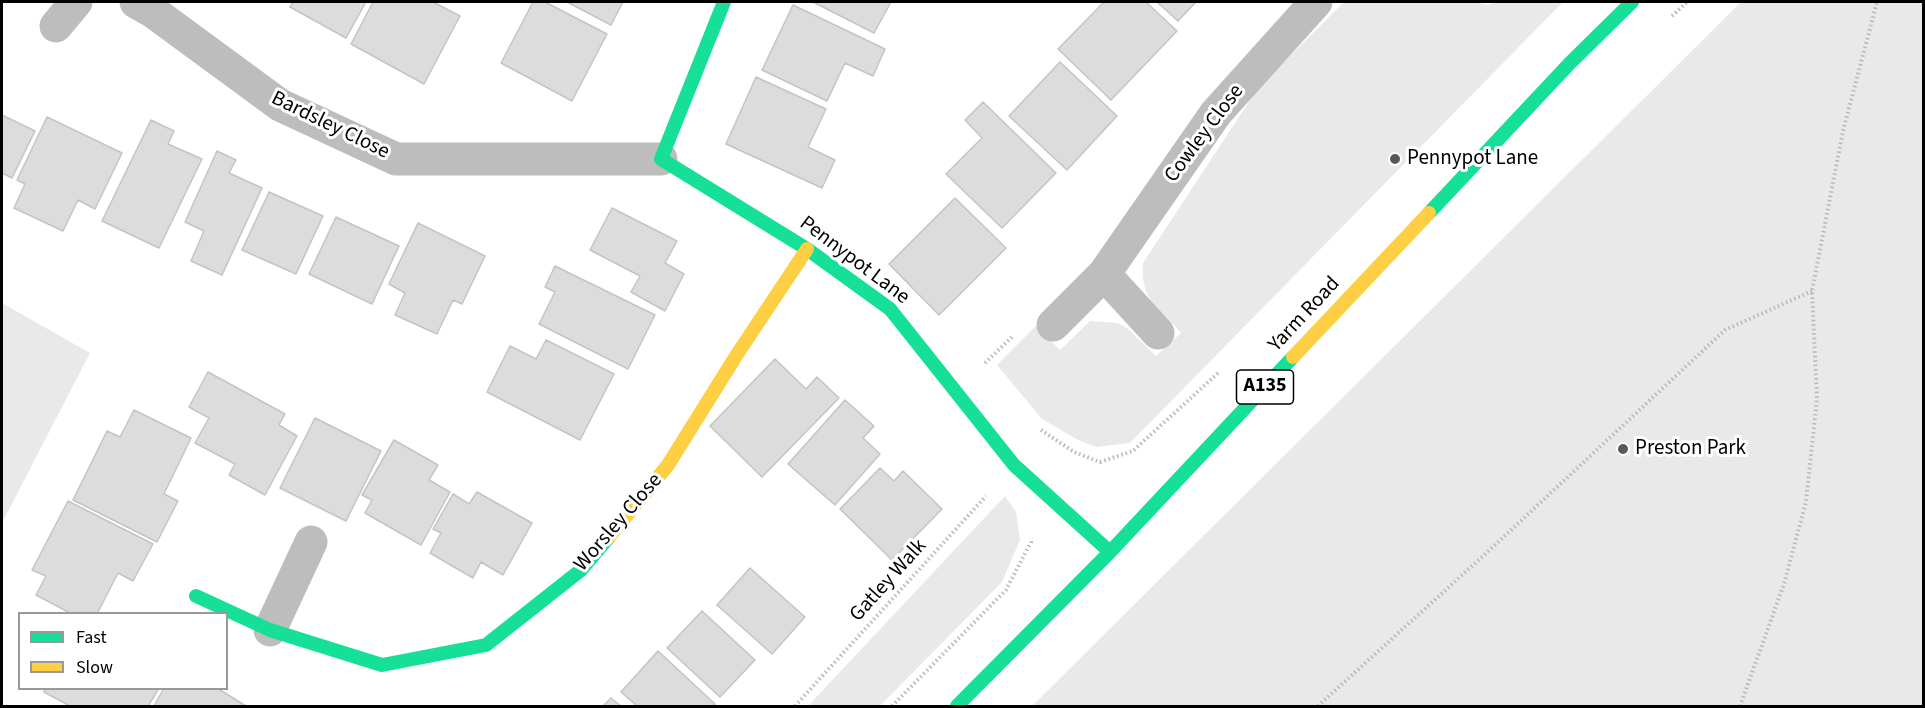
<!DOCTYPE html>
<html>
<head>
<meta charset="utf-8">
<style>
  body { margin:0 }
  #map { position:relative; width:1925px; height:708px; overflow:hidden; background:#fff; font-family:"Source Sans 3",sans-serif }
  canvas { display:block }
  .frame { position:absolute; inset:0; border:3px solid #000; pointer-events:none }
  .legend { position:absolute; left:18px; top:612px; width:210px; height:78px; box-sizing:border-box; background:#fff; border:2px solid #999; margin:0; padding:8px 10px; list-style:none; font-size:18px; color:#000 }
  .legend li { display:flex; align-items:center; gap:12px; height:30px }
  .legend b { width:30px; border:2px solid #999 }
</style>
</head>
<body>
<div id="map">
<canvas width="1925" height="708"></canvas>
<div class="frame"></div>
<ul class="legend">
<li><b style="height:8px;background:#16e098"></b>Fast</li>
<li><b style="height:8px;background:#ffcf43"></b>Slow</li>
</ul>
</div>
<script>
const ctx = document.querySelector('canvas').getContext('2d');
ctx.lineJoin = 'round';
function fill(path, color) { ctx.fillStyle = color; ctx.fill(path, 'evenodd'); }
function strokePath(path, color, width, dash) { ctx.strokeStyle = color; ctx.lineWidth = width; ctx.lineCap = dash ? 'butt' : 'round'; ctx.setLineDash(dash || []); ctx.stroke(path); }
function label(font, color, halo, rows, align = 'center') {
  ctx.font = font + ' "Source Sans 3",sans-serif'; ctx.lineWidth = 6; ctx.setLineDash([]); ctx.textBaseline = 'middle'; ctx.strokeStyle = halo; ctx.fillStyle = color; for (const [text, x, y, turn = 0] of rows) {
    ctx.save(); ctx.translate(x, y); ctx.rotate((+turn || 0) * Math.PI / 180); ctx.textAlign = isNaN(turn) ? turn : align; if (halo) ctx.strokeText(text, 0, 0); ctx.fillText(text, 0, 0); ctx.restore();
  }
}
const green = new Path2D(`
  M 1344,2 L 1476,2 L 1488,5 L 1495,2 L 1563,2 L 1130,443 L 1096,447 L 1078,440 L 1042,419 L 997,365 L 1036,326 L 1060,350 L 1090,321 L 1118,323 L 1127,328 L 1156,356 L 1181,333 C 1160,307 1140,302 1143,263 L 1258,88 Z
  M 1741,2 L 1923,2 L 1923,706 L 1032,706 Z
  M 2,303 L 90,353 L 2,523 Z
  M 1005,496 L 1016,512 L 1020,540 L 1002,582 L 880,706 L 808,706 Z`);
const building = new Path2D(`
  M 293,2 L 366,2 L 346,38 L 290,7 Z
  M 373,2 L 433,2 L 460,16 L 424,84 L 351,44 Z
  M 533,2 L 545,2 L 607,34 L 572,101 L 501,63 Z
  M 567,2 L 623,2 L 611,25 Z
  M 813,2 L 891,2 L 874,33 Z
  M 1104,2 L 1146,2 L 1177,31 L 1111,100 L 1058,49 Z
  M 1157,2 L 1196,2 L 1178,21 Z
  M 793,5 L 885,49 L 873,76 L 845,63 L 827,101 L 762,70 Z
  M 1060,62 L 1117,116 L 1067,170 L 1009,116 Z
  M 756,77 L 826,109 L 808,147 L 835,160 L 822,188 L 726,144 Z
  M 983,102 L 1056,173 L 1002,228 L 946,174 L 982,138 L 965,120 Z
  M 2,115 L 35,131 L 12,178 L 2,173 Z
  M 47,117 L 122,153 L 95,209 L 78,200 L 63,231 L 14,208 L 25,184 L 17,180 Z
  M 151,120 L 174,131 L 168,144 L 202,159 L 159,248 L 102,221 Z
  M 217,151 L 236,160 L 229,173 L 262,188 L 222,275 L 191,261 L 204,231 L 185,222 Z
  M 269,192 L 323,216 L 296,274 L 242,250 Z
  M 955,198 L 1006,248 L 939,315 L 889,264 Z
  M 612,208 L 677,241 L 665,263 L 684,274 L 665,311 L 631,292 L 640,276 L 590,250 Z
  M 336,217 L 399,246 L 372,304 L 309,274 Z
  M 418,223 L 485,256 L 462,304 L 453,300 L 437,334 L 395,315 L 405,293 L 389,284 Z
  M 555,266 L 655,315 L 628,369 L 539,324 L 555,292 L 545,287 Z
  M 546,340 L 614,374 L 580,440 L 487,392 L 510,346 L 536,359 Z
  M 775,359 L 806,389 L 817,377 L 839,398 L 762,477 L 710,426 Z
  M 208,372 L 285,414 L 279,425 L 297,436 L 265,495 L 229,475 L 235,464 L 195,443 L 209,418 L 189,407 Z
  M 845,400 L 874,426 L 863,438 L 880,454 L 835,505 L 788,464 Z
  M 134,410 L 191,438 L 164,494 L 178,501 L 157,542 L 73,500 L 107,431 L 120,437 Z
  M 315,418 L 381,451 L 346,521 L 280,488 Z
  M 394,440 L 438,465 L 429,480 L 450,492 L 421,545 L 365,513 L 372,500 L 362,495 Z
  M 880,468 L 894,481 L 903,471 L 942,509 L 892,560 L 840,509 Z
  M 477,492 L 532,523 L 503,575 L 481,562 L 473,578 L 430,553 L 441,533 L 433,529 L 453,494 L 469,504 Z
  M 68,501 L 153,544 L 133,581 L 118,573 L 97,614 L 72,614 L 36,595 L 46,576 L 32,570 Z
  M 750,568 L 805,617 L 772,654 L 717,605 Z
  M 702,611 L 755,660 L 720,697 L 667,648 Z
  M 658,651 L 715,704 L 712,706 L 637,706 L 621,692 Z
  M 45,688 L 159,688 L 148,706 L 70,706 L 44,692 Z
  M 164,688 L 217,688 L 246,706 L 154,706 Z
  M 611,698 L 621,706 L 603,706 Z`);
const path = new Path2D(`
  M 1672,16 L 1687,2
  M 985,363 L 1014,335
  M 1041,430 L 1074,452 L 1100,462 L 1133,451 L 1218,373
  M 795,706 L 986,496
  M 892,706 L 1006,590 L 1031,542 L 1031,538
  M 1318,706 L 1494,546 L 1725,330 L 1812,291
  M 1740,706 L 1784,584 L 1806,502 L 1817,399 L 1812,291 L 1843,131 L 1877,2`);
const street = new Path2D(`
  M 136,2 L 152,11 L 280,105 L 396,159 L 661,159
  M 56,26 L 76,2
  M 1104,274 L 1158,333
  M 1053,325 L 1104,274 L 1216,113 L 1316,2
  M 270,630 L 311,542`);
const fast = new Path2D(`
  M 724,2 L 661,159 L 807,249 L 890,309 L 1014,465 L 1110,552
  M 1429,213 L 1570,63 L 1632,2
  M 196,596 L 270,630 L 382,665 L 486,645 L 581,570 L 609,537
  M 957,706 L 1110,552 L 1293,357`);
const slow = new Path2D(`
  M 1293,357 L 1429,213
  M 609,537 L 668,465 L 736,356 L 807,249`);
const markers = [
  [1395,159,6,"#595959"],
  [1623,449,6,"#595959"]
];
const shields = [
  [1265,387,57]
];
const shieldNames = [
  ["A135",1265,387]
];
const streetNames = [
  ["Bardsley Close",330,126,26],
  ["Cowley Close",1205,134,-53],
  ["Pennypot Lane",854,261,37],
  ["Yarm Road",1305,315,-47],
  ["Worsley Close",619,523,-49],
  ["Gatley Walk",889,581,-48]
];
const poiNames = [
  ["Pennypot Lane",1407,159],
  ["Preston Park",1635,449]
];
fill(green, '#e9e9e9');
fill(building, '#dcdcdc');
strokePath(building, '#c4c4c4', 1.5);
strokePath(path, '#b8b8b8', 4, [1.5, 3]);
strokePath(street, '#bdbdbd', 33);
strokePath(fast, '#16e098', 14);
strokePath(slow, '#ffcf43', 14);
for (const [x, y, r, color] of markers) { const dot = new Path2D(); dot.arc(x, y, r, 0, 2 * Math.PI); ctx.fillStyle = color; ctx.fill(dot); strokePath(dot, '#fff', 2); }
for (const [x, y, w] of shields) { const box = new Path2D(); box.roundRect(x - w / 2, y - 17, w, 34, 4.5); ctx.fillStyle = '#fff'; ctx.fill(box); strokePath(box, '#000', 1.5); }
label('bold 20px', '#000', null, shieldNames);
label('21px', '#000', '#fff', streetNames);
label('21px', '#000', '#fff', poiNames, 'left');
</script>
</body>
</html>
